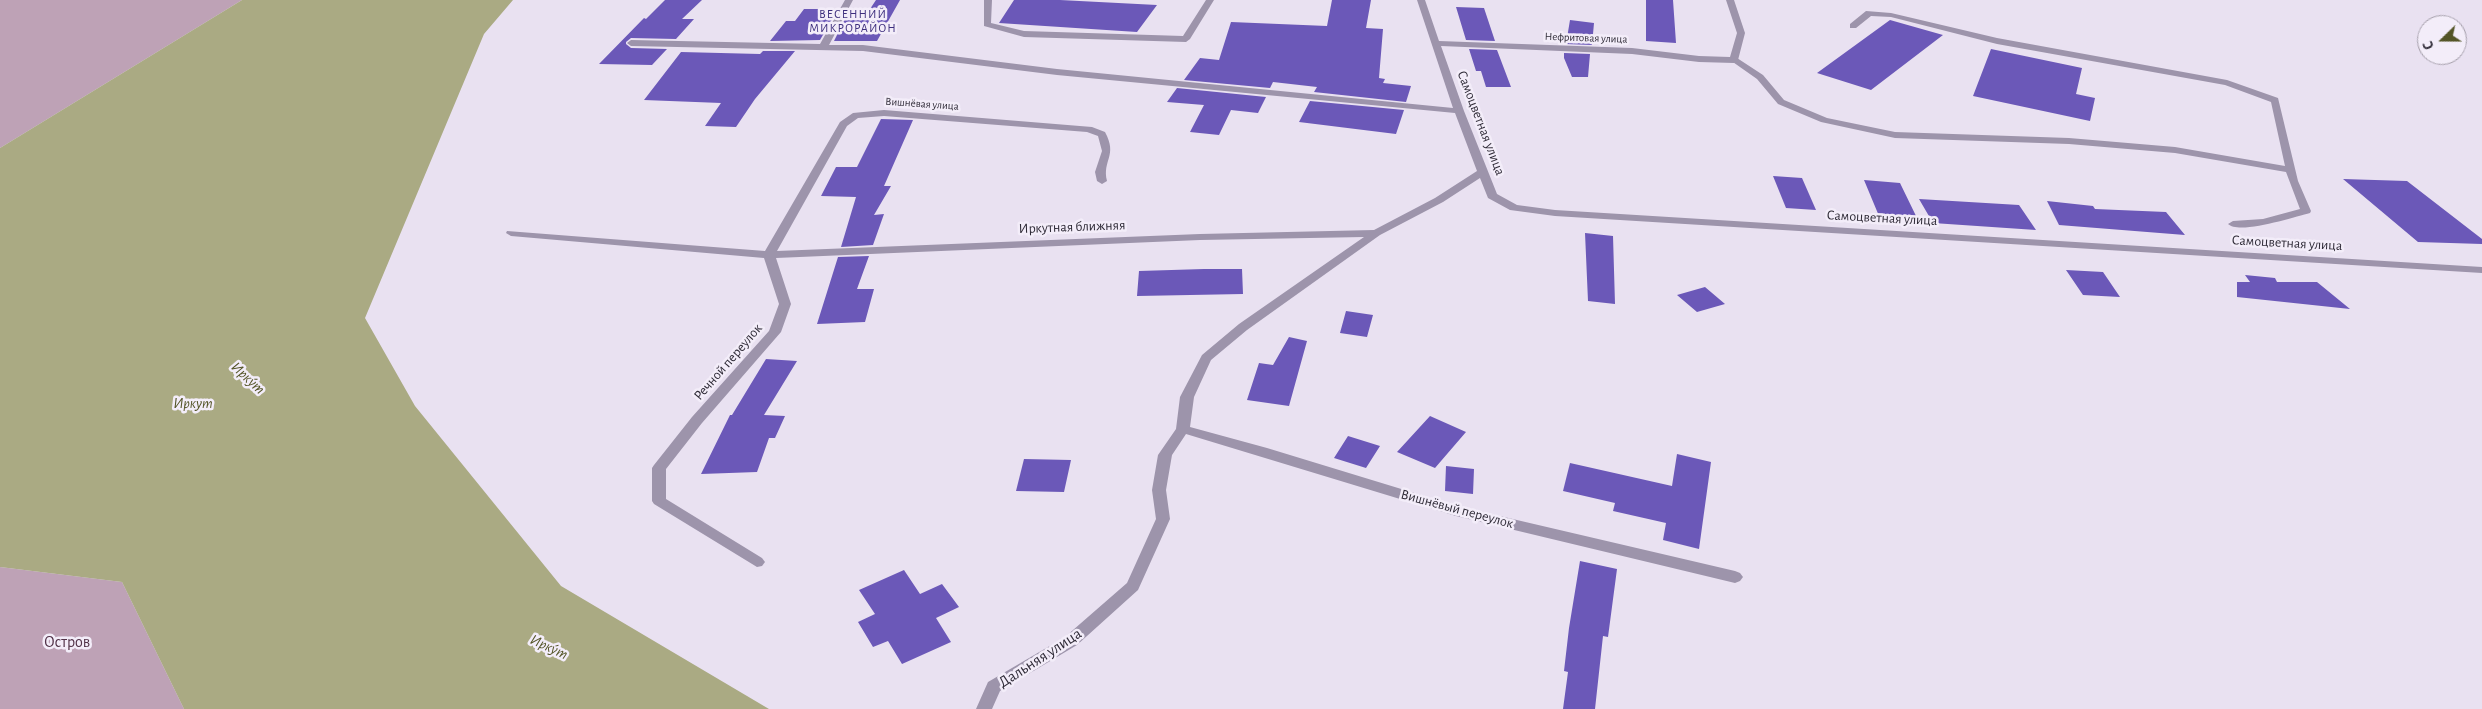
<!DOCTYPE html>
<html>
<head>
<meta charset="utf-8">
<style>
  body { margin:0 }
  #map { position:relative; width:2482px; height:709px; overflow:hidden; background:#e9e1f1; font-family:"Alegreya Sans",sans-serif }
  canvas { display:block }
  .north { position:absolute; left:2417px; top:15px; width:50px; height:50px; box-sizing:border-box; background:#f3edf9; border:1px solid #a59fab; border-radius:50%; rotate:248deg; font-size:14px; font-weight:700; line-height:20px; text-align:center; color:#2f2b37 }
  .north::after { content:''; display:block; margin:auto; width:18px; height:22px; background:#535426; clip-path:polygon(50% 0,100% 100%,50% 72%,0 100%) }
</style>
</head>
<body>
<div id="map">
<canvas width="2482" height="709"></canvas>
<div class="north">С</div>
</div>
<script>
const ctx = document.querySelector('canvas').getContext('2d');
ctx.lineJoin = 'round';
function fill(path, color) { ctx.fillStyle = color; ctx.fill(path, 'evenodd'); }
function label(font, color, halo, rows, align = 'center') {
  ctx.font = font + ' "Alegreya Sans",sans-serif'; ctx.lineWidth = 5; ctx.setLineDash([]); ctx.textBaseline = 'middle'; ctx.strokeStyle = halo; ctx.fillStyle = color; for (const [text, x, y, turn = 0] of rows) {
    ctx.save(); ctx.translate(x, y); ctx.rotate((+turn || 0) * Math.PI / 180); ctx.textAlign = isNaN(turn) ? turn : align; if (halo) ctx.strokeText(text, 0, 0); ctx.fillText(text, 0, 0); ctx.restore();
  }
}
const green = new Path2D(`
  M 0,0 L 242,0 L 0,148 Z
  M 0,567 L 122,582 L 184,709 L 0,709 Z`);
const water = new Path2D(`
  M 242,0 L 513,0 L 484,34 L 365,318 L 415,406 L 561,586 L 769,709 L 184,709 L 122,582 L 0,567 L 0,148 Z`);
const building = new Path2D(`
  M 665,0 L 702,0 L 682,19 L 694,19 L 676,39 L 631,38 L 626,42 L 626,44 L 631,48 L 667,49 L 652,65 L 599,64 L 644,18 L 646,19 Z
  M 876,0 L 900,0 L 877,41 L 834,41 L 850,9 L 870,9 Z
  M 1014,0 L 1060,0 L 1157,5 L 1137,32 L 999,23 Z
  M 1332,0 L 1371,0 L 1366,28 L 1383,29 L 1379,78 L 1385,79 L 1383,83 L 1411,86 L 1406,102 L 1314,92 L 1317,87 L 1273,82 L 1270,88 L 1184,80 L 1200,58 L 1219,60 L 1231,22 L 1327,26 Z
  M 1646,0 L 1673,0 L 1676,43 L 1646,41 Z
  M 1456,7 L 1484,8 L 1495,41 L 1466,40 Z
  M 804,9 L 838,9 L 820,40 L 770,41 L 786,21 L 795,21 Z
  M 1570,20 L 1594,23 L 1592,45 L 1566,44 Z
  M 1890,20 L 1943,35 L 1871,90 L 1817,73 Z
  M 1469,49 L 1497,50 L 1511,87 L 1486,87 L 1481,71 L 1476,71 Z
  M 1991,49 L 2082,68 L 2076,94 L 2095,98 L 2090,121 L 1973,96 Z
  M 763,51 L 795,51 L 755,99 L 736,127 L 705,126 L 721,103 L 644,100 L 681,52 L 760,54 Z
  M 1564,53 L 1590,54 L 1588,77 L 1572,77 L 1564,58 Z
  M 1177,88 L 1266,97 L 1258,113 L 1231,110 L 1219,135 L 1190,132 L 1204,105 L 1167,102 Z
  M 1310,101 L 1404,110 L 1396,134 L 1299,122 Z
  M 881,119 L 913,120 L 884,186 L 891,186 L 874,215 L 884,214 L 873,245 L 841,247 L 856,197 L 821,196 L 836,167 L 857,167 Z
  M 1773,176 L 1802,178 L 1816,210 L 1786,208 Z
  M 2343,179 L 2407,181 L 2482,239 L 2482,244 L 2418,242 Z
  M 1864,180 L 1900,183 L 1917,218 L 1879,216 Z
  M 1919,199 L 2019,205 L 2036,230 L 1933,223 Z
  M 2047,201 L 2093,206 L 2095,209 L 2166,212 L 2185,235 L 2059,225 Z
  M 1585,233 L 1613,236 L 1615,304 L 1588,301 Z
  M 869,256 L 857,289 L 874,289 L 865,322 L 817,324 L 838,257 Z
  M 1204,269 L 1242,269 L 1243,294 L 1137,296 L 1139,271 Z
  M 2066,270 L 2103,272 L 2120,297 L 2083,295 Z
  M 2245,275 L 2275,278 L 2277,282 L 2317,282 L 2350,309 L 2237,297 L 2237,282 L 2250,282 Z
  M 1705,287 L 1725,304 L 1697,312 L 1677,295 Z
  M 1346,311 L 1373,315 L 1367,337 L 1340,333 Z
  M 1289,337 L 1307,341 L 1289,406 L 1247,400 L 1259,363 L 1273,365 Z
  M 766,359 L 797,361 L 764,415 L 785,416 L 775,438 L 769,438 L 757,472 L 701,474 L 730,415 L 732,415 Z
  M 1430,416 L 1466,432 L 1435,468 L 1397,452 Z
  M 1348,436 L 1380,446 L 1366,468 L 1334,458 Z
  M 1677,454 L 1711,462 L 1699,549 L 1663,540 L 1666,523 L 1613,511 L 1615,503 L 1563,491 L 1570,463 L 1672,486 Z
  M 1024,459 L 1071,460 L 1064,492 L 1016,491 Z
  M 1446,466 L 1474,469 L 1473,494 L 1445,491 Z
  M 1580,561 L 1617,569 L 1608,637 L 1603,636 L 1595,709 L 1563,709 L 1568,672 L 1564,671 L 1569,628 Z
  M 904,570 L 920,594 L 942,584 L 959,607 L 936,618 L 951,642 L 902,664 L 888,641 L 873,647 L 858,622 L 875,614 L 859,590 Z`);
const service = new Path2D(`
  M 984,0 L 992,0 L 991,23 L 1024,31 L 1183,36 L 1206,0 L 1214,0 L 1190,39 L 1186,42 L 1024,37 L 984,26 Z
  M 1866,11 L 1891,13 L 1997,38 L 2227,80 L 2278,98 L 2298,181 L 2311,211 L 2310,213 C 2294,217 2239,235 2228,224 L 2233,221 L 2263,219 L 2300,209 L 2286,172 L 2175,153 L 2069,144 L 1895,138 L 1821,122 L 1778,104 L 1757,79 L 1730,60 L 1737,58 L 1763,75 L 1784,100 L 1827,118 L 1895,132 L 2069,138 L 2175,147 L 2285,166 L 2271,102 L 2225,85 L 1997,44 L 1891,17 L 1871,16 L 1856,28 L 1850,28 L 1850,24 Z`);
const minor = new Path2D(`
  M 845,0 L 853,0 L 829,45 L 863,45 L 1057,69 L 1453,108 L 1417,0 L 1425,0 L 1439,41 L 1632,48 L 1699,56 L 1730,57 L 1737,33 L 1726,0 L 1734,0 L 1745,33 L 1738,60 L 1734,63 L 1699,62 L 1632,54 L 1441,46 L 1464,111 L 1497,194 L 1517,205 L 1555,210 L 2482,267 L 2482,273 L 1555,216 L 1510,210 L 1488,198 L 1480,178 L 1443,202 L 1380,235 L 1247,330 L 1211,360 L 1194,397 L 1190,427 L 1267,448 L 1457,506 L 1735,571 L 1740,573 L 1743,577 L 1740,581 L 1735,583 L 1456,516 L 1186,434 L 1172,455 L 1166,490 L 1170,519 L 1138,590 L 1077,645 L 1000,691 L 992,709 L 976,709 L 988,682 L 1065,637 L 1127,583 L 1156,519 L 1152,490 L 1158,455 L 1176,429 L 1180,397 L 1202,355 L 1239,324 L 1364,237 L 1200,240 L 776,258 L 791,304 L 781,332 L 702,423 L 666,469 L 666,499 L 762,558 L 765,562 L 762,566 L 757,567 L 654,504 L 652,501 L 652,468 L 654,465 L 692,417 L 769,331 L 779,304 L 764,258 L 511,236 L 506,233 L 507,231 L 765,251 L 840,122 L 853,113 L 884,110 L 1092,127 L 1105,132 C 1118,156 1102,160 1107,181 L 1102,184 L 1097,181 L 1095,172 L 1102,151 L 1098,136 L 1087,132 L 884,116 L 858,118 L 847,126 L 777,251 L 1200,234 L 1374,230 L 1435,198 L 1477,171 L 1455,113 L 1057,75 L 863,51 L 631,46 L 627,43 L 631,40 L 820,44 Z`);
const farStreetnames = [
  ["Нефритовая улица",1586,38,2],
  ["Вишнёвая улица",922,104,4]
];
const farNeighbourhoodnames = [
  ["ВЕСЕННИЙ",853,14],
  ["МИКРОРАЙОН",853,28]
];
const streetNames = [
  ["Самоцветная улица",1481,123,69],
  ["Самоцветная улица",1882,218,3],
  ["Иркутная ближняя",1072,227,-2],
  ["Самоцветная улица",2287,243,3],
  ["Речной переулок",728,362,-49],
  ["Вишнёвый переулок",1457,509,15]
];
const waterNames = [
  ["Ирку́т",248,378,43],
  ["Иркут",193,403],
  ["Ирку́т",549,647,25]
];
const nearParknames = [
  ["Остров",67,642]
];
const nearStreetnames = [
  ["Дальняя улица",1040,658,-33]
];
fill(green, '#bea2b6');
fill(water, '#aaaa83');
fill(building, '#6b58b8');
fill(service, '#9d94ab');
fill(minor, '#9d94ab');
label('11px', '#2f2b37', '#f3edf9', farStreetnames);
ctx.letterSpacing = '1px';
label('12px', '#3d2e7d', '#f3edf9', farNeighbourhoodnames);
ctx.letterSpacing = '0px';
label('14px', '#2f2b37', '#f3edf9', streetNames);
label('italic 15px', '#535426', '#f3edf9', waterNames);
label('16px', '#523248', '#f3edf9', nearParknames);
label('16px', '#2f2b37', '#f3edf9', nearStreetnames);
</script>
</body>
</html>
